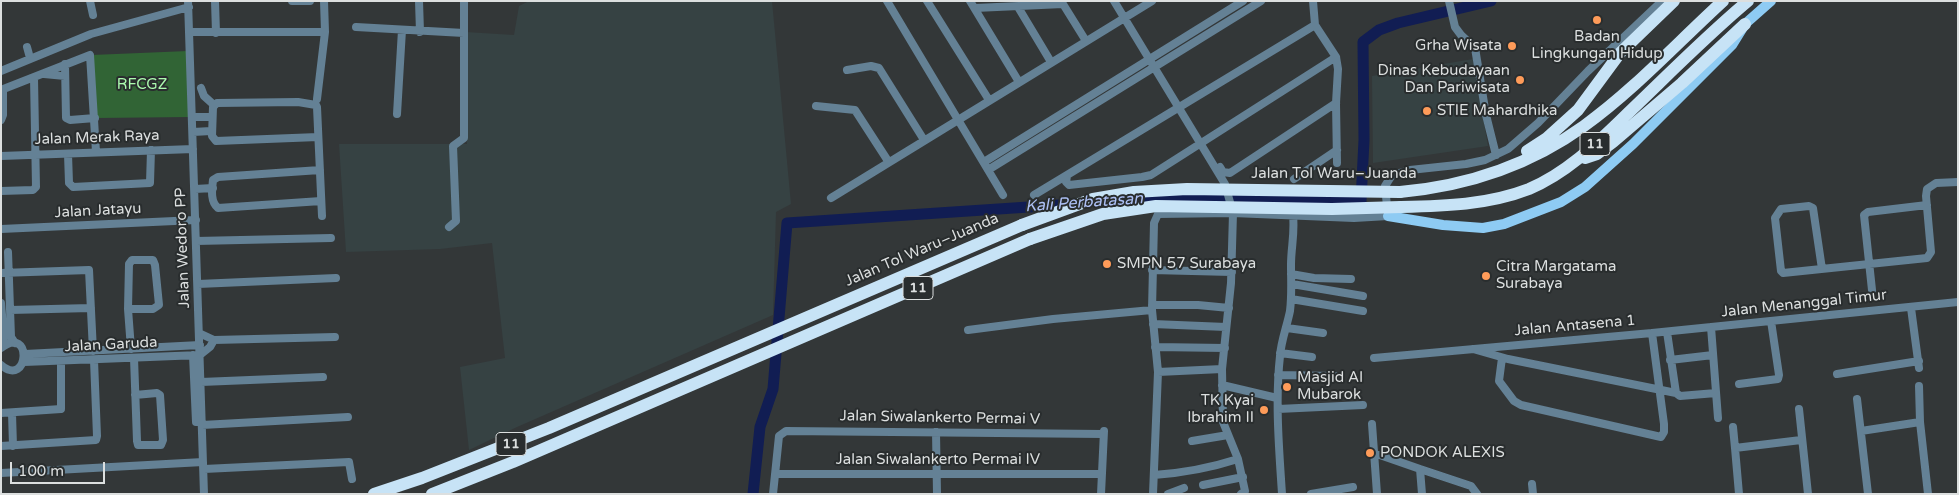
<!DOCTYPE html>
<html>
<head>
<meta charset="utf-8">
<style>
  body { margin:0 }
  #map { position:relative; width:1959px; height:495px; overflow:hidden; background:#333738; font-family:"Varela Round",sans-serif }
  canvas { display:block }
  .frame { position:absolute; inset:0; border:2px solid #dcdfdf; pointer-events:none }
  .scale { position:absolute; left:10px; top:462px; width:95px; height:22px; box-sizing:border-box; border:2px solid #dcdfdf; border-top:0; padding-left:6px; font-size:15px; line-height:18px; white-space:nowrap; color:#dcdfdf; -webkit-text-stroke:4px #292d2e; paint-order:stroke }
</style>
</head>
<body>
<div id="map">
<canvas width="1959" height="495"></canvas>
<div class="frame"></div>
<div class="scale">100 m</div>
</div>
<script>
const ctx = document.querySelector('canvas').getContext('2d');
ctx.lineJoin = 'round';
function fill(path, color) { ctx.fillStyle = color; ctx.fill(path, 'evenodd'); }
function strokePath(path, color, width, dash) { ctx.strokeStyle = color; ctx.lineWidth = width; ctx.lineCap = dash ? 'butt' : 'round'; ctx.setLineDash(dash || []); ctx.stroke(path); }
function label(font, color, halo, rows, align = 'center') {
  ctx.font = font + ' "Varela Round",sans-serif'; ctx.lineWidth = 4; ctx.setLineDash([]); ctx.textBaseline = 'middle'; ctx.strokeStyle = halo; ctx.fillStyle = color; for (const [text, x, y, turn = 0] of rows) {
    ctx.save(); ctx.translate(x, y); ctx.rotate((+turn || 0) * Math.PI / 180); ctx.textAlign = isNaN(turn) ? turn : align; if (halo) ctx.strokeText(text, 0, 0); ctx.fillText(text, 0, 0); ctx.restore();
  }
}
const built = new Path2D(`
  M 529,1 L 772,1 L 791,204 L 776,212 L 773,315 L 517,427 L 469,450 L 460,367 L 505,358 L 492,243 L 440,249 L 346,252 L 339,144 L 467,144 L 466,32 L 514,35 L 519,6 Z
  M 1473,59 L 1488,146 L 1373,163 L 1372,76 Z`);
const green = new Path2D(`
  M 188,51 L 190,117 L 96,118 L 92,55 Z`);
const river = new Path2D(`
  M 1105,202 L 1233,196 L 1361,201 L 1364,140 L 1363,42 L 1379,30 L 1398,23 L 1491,1
  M 753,494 L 760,427 L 773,389 L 787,223 L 1074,204`);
const minor = new Path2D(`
  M 90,1 L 93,15
  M 188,1 L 204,494
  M 215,1 L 216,33
  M 292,1 L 310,1
  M 324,1 L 325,32
  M 419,1 L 420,32
  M 887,1 L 1003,195
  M 927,1 L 989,100
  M 970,1 L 1019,82
  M 1114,1 L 1225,184 L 1233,213 L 1231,283 L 1222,369 L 1223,422 L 1238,459 L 1245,491 L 1241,494
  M 1449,1 L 1455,27 L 1461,35 L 1475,48 L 1486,115 L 1496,155
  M 1018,7 L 1051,62
  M 975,8 L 1063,4 L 1086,41
  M 1315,25 L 1336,57 L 1338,69 L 1336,103 L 1337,163
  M 356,27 L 464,33
  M 189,32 L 325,32 L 317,99
  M 27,47 L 30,58
  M 65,64 L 66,118 L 70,120 L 95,118
  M 847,70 L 871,66 L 879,68 L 924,140
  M 1,71 L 91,34 L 189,7
  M 44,74 L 65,76
  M 201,88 L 204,96 L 214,105
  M 1,90 L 90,55 L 96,152
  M 816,106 L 855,110 L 888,161
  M 397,114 L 402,30
  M 192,117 L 211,117
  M 1,120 L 3,115 L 3,90
  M 193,132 L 211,131
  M 318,137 L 216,141 L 212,136 L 213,107 L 217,103 L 298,102 L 316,105 L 317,107 L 322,216
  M 68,154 L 69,183 L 73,187 L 150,183 L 151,150
  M 1,156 L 193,149
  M 984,162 L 1243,1
  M 1220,167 L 1223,172 L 1230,173 L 1336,103
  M 320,170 L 218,177 L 213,180 C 212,189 210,202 218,208 L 321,201
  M 988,170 L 1261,1
  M 1067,176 L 1066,182 L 1069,185 L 1142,177 L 1151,175 L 1336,57
  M 1294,179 L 1337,150
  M 195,189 L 213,188
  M 1,191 L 33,190 L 36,187 L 34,78
  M 1034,195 L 1315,25 L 1313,1
  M 831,198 L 1152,1
  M 449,227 L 456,221 L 453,146 L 464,138 L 464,1
  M 1,229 L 196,220
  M 196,241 L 331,238
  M 8,252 L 11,337 L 15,343
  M 1822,269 L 1813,208 L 1809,206 L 1781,209 L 1775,218 L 1781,271 L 1783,273 L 1927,258 L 1931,252 L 1926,196 L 1927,189 L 1936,183 L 1958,182
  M 1152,270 L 1232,272
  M 1,273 L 89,270 L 93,351
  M 1291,274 L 1314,278 L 1351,279
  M 198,284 L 336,278
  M 1292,284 L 1363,296
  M 1872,290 L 1864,215 L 1868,212 L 1927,205
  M 1291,299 L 1363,311
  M 1,303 L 4,338 L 2,347
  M 1152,305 L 1198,305 L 1229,308
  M 1911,308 L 1919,368
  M 128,309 L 153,309 L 159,305 L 155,265 L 153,260 L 132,260 L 129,264 L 128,309 L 131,349
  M 10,310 L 91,308
  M 1152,310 L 1158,372 L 1153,494
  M 1153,324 L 1226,327
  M 1711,327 L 1718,418
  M 1287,328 L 1323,333
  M 968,330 L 1053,319 L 1152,310 L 1154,223 L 1158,214 L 1233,213 L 1354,218 L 1388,216 L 1385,186 L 1392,175 L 1410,170 L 1466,164 L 1485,160 L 1508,149 L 1538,123 L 1588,71 L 1662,1
  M 1667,332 L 1676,393 L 1680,396 L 1716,393
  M 199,333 L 214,340 L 335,337
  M 1155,347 L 1225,348
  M 1,348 C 33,324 29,389 1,365
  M 1473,349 L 1508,359 L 1676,393
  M 1280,353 L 1312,357
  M 25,354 L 200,345
  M 193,355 L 196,422
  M 134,358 L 137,441 L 138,445 L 161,445 L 163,440 L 160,395 L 157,393 L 135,395
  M 1374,358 L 1652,333 L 1958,302
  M 1502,358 L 1499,381 L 1514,401 L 1521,405 L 1661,437 L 1664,432 L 1664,424 L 1652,333
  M 1670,360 L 1713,355
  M 24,362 L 200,355 L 210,347 L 214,340
  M 1158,372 L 1222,369
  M 1837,374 L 1919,361
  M 1278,375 L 1335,376
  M 201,382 L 323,377
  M 1739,384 L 1778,379 L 1779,375 L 1771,321
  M 1222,385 L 1277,398
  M 1919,386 L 1920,422 L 1928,494
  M 1857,399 L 1868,494
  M 1278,409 L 1363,405
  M 1799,409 L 1808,494
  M 1,413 L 61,409 L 61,361
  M 12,413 L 13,446
  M 1372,424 L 1377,494
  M 202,425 L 348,417
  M 1733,427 L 1735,448 L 1801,440
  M 1861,431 L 1920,422
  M 936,432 L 937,494
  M 1192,441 L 1228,435
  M 1,446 L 96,440 L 97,436 L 94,360
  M 1735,448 L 1739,494
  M 1374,453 L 1420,469 L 1422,494
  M 204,469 L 349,462 L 352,479
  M 1420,469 L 1471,486 L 1477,494
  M 1,473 L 203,462
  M 775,474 L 1102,474
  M 1154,475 C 1183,473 1210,468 1238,459
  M 1532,484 L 1533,494
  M 1203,485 L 1243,477
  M 773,494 L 779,436 L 786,431 L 1103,434
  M 1101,494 L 1104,431
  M 1168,494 L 1184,488
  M 1282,494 C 1279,448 1275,401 1280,356 C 1281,341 1287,326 1290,311 C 1292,295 1291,280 1291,265 C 1291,247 1295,234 1293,215
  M 1311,494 L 1353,487`);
const major = new Path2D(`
  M 1388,216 L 1443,225 L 1483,228 L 1504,224 L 1561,202 L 1585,187 L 1633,144 L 1732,45 L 1745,24 L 1771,1`);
const highway = new Path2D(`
  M 1527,151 L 1547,138 L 1578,110 L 1620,53 L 1674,1
  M 1585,158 L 1597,154 L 1613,142 L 1682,83 L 1745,24
  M 1400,192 C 1466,186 1530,165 1584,126 C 1634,90 1677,43 1723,1
  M 1401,207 C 1444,206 1488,205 1529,189 C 1567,173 1596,144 1625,116 C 1666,77 1705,37 1748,1
  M 374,494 L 422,478 L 549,428 L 1022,225
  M 432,494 L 513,462 L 1030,239`);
const highwayBridge = new Path2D(`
  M 1022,225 L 1093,199 L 1134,192 L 1187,189 L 1400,192
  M 1030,239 L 1103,214 L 1156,206 L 1332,209 L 1401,207`);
const markers = [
  [1597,20,5,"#fe9b59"],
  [1512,46,5,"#fe9b59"],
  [1520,80,5,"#fe9b59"],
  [1427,111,5,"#fe9b59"],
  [1107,264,5,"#fe9b59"],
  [1486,276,5,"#fe9b59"],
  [1287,387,5,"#fe9b59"],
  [1264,410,5,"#fe9b59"],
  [1370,453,5,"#fe9b59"]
];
const shields = [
  [1595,144,30],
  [918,288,30],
  [511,444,30]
];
const shieldNames = [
  ["11",1595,144],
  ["11",918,288],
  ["11",511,444]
];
const poiNames = [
  ["Badan",1597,37,"center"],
  ["Lingkungan Hidup",1597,54,"center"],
  ["Grha Wisata",1502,46,"right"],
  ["Dinas Kebudayaan",1510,71,"right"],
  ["Dan Pariwisata",1510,88,"right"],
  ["STIE Mahardhika",1437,111],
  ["SMPN 57 Surabaya",1117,264],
  ["Citra Margatama",1496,267],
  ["Surabaya",1496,284],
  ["Masjid Al",1297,378],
  ["Mubarok",1297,395],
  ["TK Kyai",1254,401,"right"],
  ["Ibrahim II",1254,418,"right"],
  ["PONDOK ALEXIS",1380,453]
];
const parkNames = [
  ["RFCGZ",142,85]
];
const streetNames = [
  ["Jalan Merak Raya",97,138,-2],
  ["Jalan Tol Waru–Juanda",1334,174],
  ["Jalan Jatayu",98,211,-3],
  ["Jalan Wedoro PP",183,248,-92],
  ["Jalan Tol Waru–Juanda",922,250,-23],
  ["Jalan Menanggal Timur",1804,304,-6],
  ["Jalan Antasena 1",1575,326,-5],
  ["Jalan Garuda",111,345,-3],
  ["Jalan Siwalankerto Permai V",940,418,1],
  ["Jalan Siwalankerto Permai IV",938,460]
];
const waterNames = [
  ["Kali Perbatasan",1084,203,-4]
];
fill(built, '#364243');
fill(green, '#316435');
strokePath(river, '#111d53', 11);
strokePath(minor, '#648195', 8);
strokePath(major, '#8ecbf3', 10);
strokePath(highway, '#c7e3f6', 12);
strokePath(highwayBridge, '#c7e3f6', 12);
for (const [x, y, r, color] of markers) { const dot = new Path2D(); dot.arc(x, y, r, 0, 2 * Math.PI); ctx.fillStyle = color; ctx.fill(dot); strokePath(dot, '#292d2e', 2); }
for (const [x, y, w] of shields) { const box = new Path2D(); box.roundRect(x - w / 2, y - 11.5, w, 23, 4); ctx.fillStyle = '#292d2e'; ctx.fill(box); strokePath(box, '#dcdfdf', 1); }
label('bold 14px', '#dcdfdf', null, shieldNames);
label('15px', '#dcdfdf', '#292d2e', poiNames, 'left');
label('15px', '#acfbaf', '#292d2e', parkNames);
label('15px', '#dcdfdf', '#292d2e', streetNames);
label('italic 16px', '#adc0f5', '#292d2e', waterNames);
</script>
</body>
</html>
